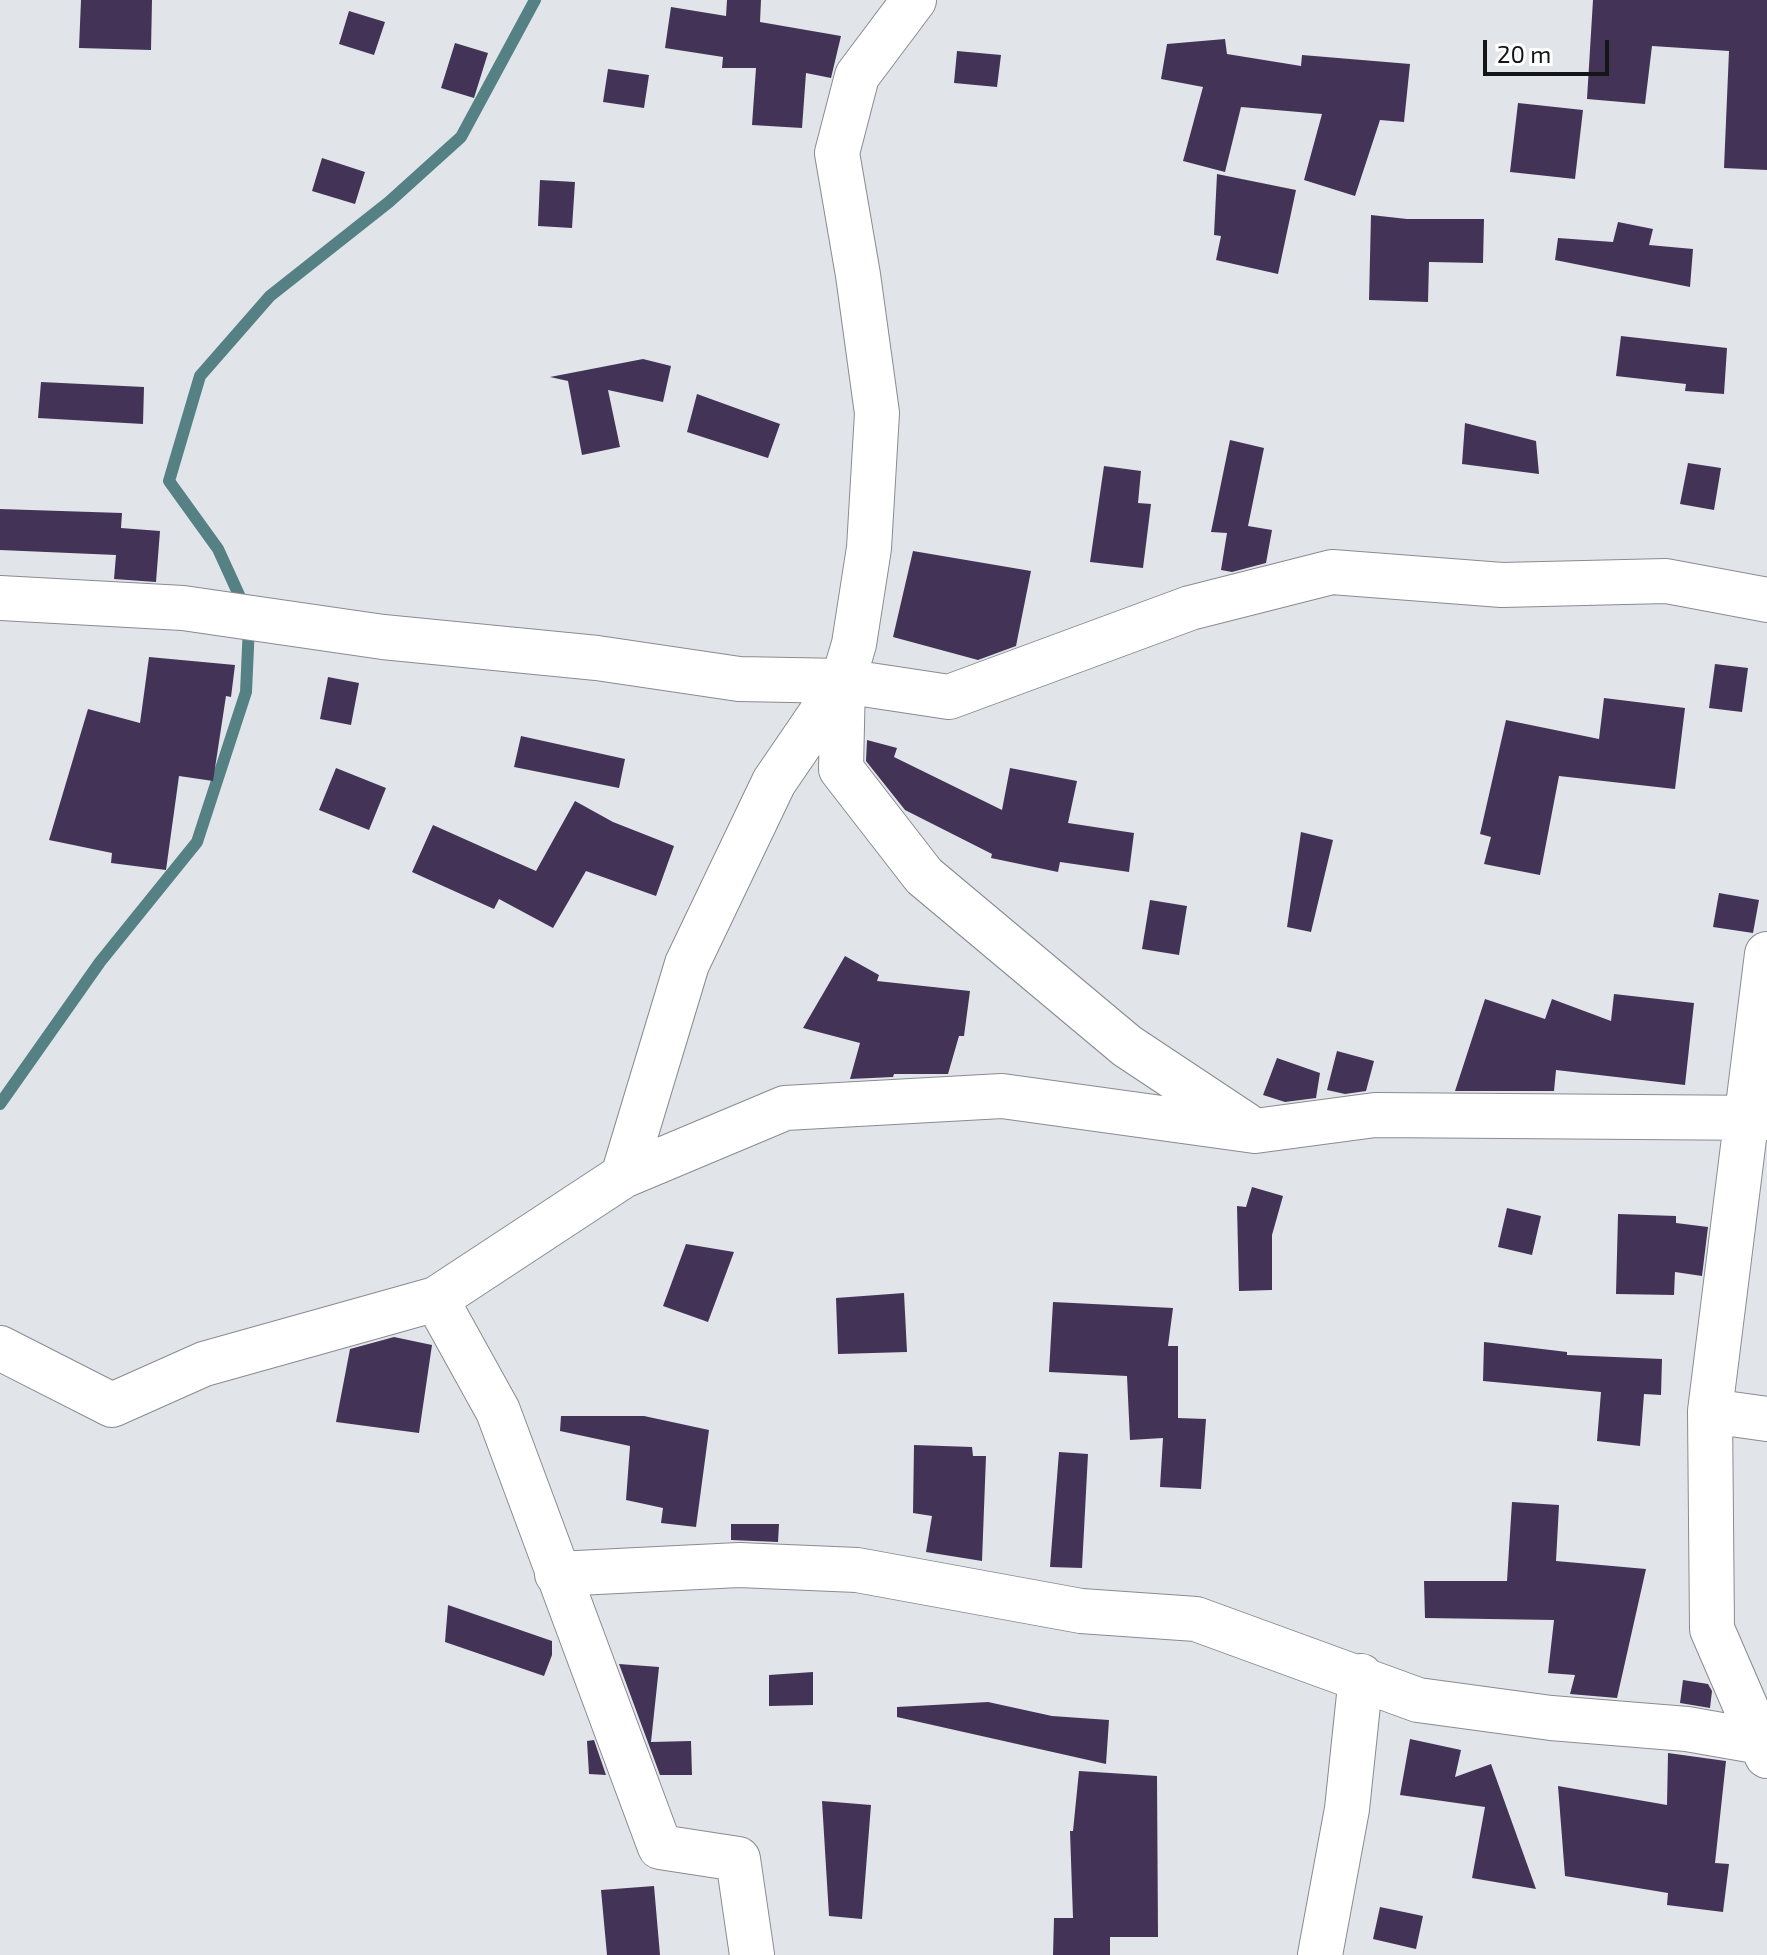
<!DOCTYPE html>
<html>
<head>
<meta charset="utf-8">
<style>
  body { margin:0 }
  #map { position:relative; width:1767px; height:1955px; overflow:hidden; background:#e1e5ea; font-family:"Exo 2",sans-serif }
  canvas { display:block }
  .scale { position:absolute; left:1483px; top:40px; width:126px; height:36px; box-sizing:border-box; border:4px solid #141517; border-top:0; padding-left:10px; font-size:24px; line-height:28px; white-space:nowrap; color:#141517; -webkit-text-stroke:6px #fff; paint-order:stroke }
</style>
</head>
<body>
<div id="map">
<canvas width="1767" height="1955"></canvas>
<div class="scale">20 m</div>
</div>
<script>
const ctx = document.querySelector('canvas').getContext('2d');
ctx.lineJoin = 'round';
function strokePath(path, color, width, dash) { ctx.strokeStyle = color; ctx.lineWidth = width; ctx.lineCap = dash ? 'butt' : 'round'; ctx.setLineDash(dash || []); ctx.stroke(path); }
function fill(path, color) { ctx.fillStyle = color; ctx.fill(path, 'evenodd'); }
const stream = new Path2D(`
  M 245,608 L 218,549 L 169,481 L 200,376 L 270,296 L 389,202 L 461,137 L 535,0
  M 0,1104 L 100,962 L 197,842 L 246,692 L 249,625`);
const building = new Path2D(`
  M 81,0 L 152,0 L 151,50 L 79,48 Z
  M 727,0 L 761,0 L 760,22 L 841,36 L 831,78 L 806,73 L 802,128 L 752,125 L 756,68 L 722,68 L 723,57 L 665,48 L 671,7 L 726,16 Z
  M 1593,0 L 1767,0 L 1767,170 L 1724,168 L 1729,51 L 1652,46 L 1645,104 L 1587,99 Z
  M 349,11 L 385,22 L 374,55 L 339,44 Z
  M 1225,39 L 1227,54 L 1301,66 L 1302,55 L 1410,64 L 1404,122 L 1380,120 L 1355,196 L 1304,180 L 1322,114 L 1241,107 L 1225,172 L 1183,161 L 1203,87 L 1161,79 L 1167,44 Z
  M 455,43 L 488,53 L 474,98 L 441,88 Z
  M 957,51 L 1001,55 L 997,87 L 954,83 Z
  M 608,69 L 649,75 L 644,108 L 603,102 Z
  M 1518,103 L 1583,110 L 1575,179 L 1510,172 Z
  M 322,158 L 365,172 L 355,204 L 312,191 Z
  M 1217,174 L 1296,190 L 1278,274 L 1216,260 L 1221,236 L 1214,235 Z
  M 540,180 L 575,182 L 572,228 L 538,226 Z
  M 1371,215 L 1407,219 L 1484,219 L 1483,263 L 1429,262 L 1428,302 L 1369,300 Z
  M 1618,222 L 1653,229 L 1649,245 L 1693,249 L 1690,287 L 1555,260 L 1558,238 L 1613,242 Z
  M 1621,336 L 1727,348 L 1724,394 L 1685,391 L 1686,384 L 1616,376 Z
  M 643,359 L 671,366 L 663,402 L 608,390 L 620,447 L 582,455 L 568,381 L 550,377 Z
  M 41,382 L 144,387 L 143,424 L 38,418 Z
  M 697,394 L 780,424 L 768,458 L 687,432 Z
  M 1465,423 L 1536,441 L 1539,474 L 1462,464 Z
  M 1230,440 L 1264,448 L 1248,526 L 1272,530 L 1266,563 L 1232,572 L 1221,570 L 1227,533 L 1211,532 Z
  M 1688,463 L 1721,468 L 1714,510 L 1680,504 Z
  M 1104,466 L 1141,471 L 1138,503 L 1151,504 L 1143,568 L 1090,562 Z
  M 0,509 L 122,513 L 121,528 L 160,531 L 156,582 L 114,579 L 116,555 L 0,550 Z
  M 913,551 L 1031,571 L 1016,646 L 978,660 L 893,637 Z
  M 149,657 L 235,665 L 231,697 L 226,696 L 213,781 L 179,776 L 166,870 L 111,863 L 112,853 L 49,840 L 88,709 L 140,723 Z
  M 1715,664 L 1748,668 L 1742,712 L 1709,708 Z
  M 328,677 L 359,683 L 351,725 L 320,719 Z
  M 1604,698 L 1685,708 L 1675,789 L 1559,776 L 1540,875 L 1484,864 L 1491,837 L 1480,834 L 1506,720 L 1599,739 Z
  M 521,736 L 625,759 L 619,788 L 514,767 Z
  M 867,740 L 897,748 L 894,757 L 1002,810 L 1010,768 L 1077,781 L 1068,823 L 1134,833 L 1129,872 L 1060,862 L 1058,872 L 991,858 L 992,854 L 905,810 L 866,761 Z
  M 336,768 L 386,788 L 369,830 L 319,810 Z
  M 575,801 L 613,822 L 674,846 L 656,896 L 586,871 L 553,928 L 499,899 L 494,909 L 412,872 L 433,825 L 536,871 Z
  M 1301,832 L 1333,840 L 1311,932 L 1287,927 Z
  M 1719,893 L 1759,900 L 1753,933 L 1713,927 Z
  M 1150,900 L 1187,906 L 1179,955 L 1142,949 Z
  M 845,956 L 879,975 L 877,981 L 970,991 L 964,1036 L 959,1036 L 948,1074 L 894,1074 L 893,1077 L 850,1079 L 860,1043 L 803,1028 Z
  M 1614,994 L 1694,1003 L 1685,1085 L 1556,1070 L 1554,1091 L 1455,1091 L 1485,999 L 1545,1019 L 1552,999 L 1611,1021 Z
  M 1337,1051 L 1374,1061 L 1366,1091 L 1345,1094 L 1327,1090 Z
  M 1277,1058 L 1320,1073 L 1316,1098 L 1285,1102 L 1263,1095 Z
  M 1252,1187 L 1283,1196 L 1272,1235 L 1272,1290 L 1239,1291 L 1237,1206 L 1246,1207 Z
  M 1507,1208 L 1541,1216 L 1532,1255 L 1498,1247 Z
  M 1618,1214 L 1676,1216 L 1676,1223 L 1708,1227 L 1702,1276 L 1675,1272 L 1674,1295 L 1616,1294 Z
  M 686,1244 L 734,1252 L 708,1322 L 663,1306 Z
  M 904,1293 L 907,1352 L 838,1354 L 836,1298 Z
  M 1053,1302 L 1173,1308 L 1168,1346 L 1178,1346 L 1178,1418 L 1206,1419 L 1201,1489 L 1160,1487 L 1163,1438 L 1130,1440 L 1127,1376 L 1049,1372 Z
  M 394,1337 L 432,1345 L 419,1433 L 336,1422 L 350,1349 Z
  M 1484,1342 L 1567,1352 L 1567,1355 L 1662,1359 L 1661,1395 L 1644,1394 L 1640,1446 L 1597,1441 L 1601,1392 L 1483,1381 Z
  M 561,1416 L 644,1416 L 709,1430 L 696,1527 L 661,1523 L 663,1508 L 626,1500 L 630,1446 L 560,1431 Z
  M 914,1445 L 972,1447 L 973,1456 L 986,1456 L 982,1561 L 926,1552 L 932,1516 L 913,1513 Z
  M 1059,1452 L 1088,1454 L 1082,1568 L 1050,1567 Z
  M 1512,1502 L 1559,1505 L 1556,1561 L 1646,1569 L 1617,1698 L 1570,1694 L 1575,1675 L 1548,1673 L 1554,1620 L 1425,1618 L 1424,1581 L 1507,1581 Z
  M 731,1524 L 779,1524 L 778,1542 L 731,1540 Z
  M 448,1605 L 552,1641 L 552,1655 L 544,1676 L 445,1642 Z
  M 619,1664 L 659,1667 L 651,1742 L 691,1741 L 692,1775 L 660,1775 Z
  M 813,1672 L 813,1705 L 769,1706 L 769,1675 Z
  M 1683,1680 L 1708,1684 L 1712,1691 L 1710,1708 L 1680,1703 Z
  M 988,1702 L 1052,1716 L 1109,1720 L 1106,1764 L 897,1717 L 897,1707 Z
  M 1410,1739 L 1461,1750 L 1455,1777 L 1491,1764 L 1536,1889 L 1472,1878 L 1485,1807 L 1400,1795 Z
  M 594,1740 L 606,1775 L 589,1774 L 587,1741 Z
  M 1668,1753 L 1726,1761 L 1715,1863 L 1729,1864 L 1723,1912 L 1667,1905 L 1668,1893 L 1565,1876 L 1558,1786 L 1667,1805 Z
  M 1079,1771 L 1157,1776 L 1158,1937 L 1110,1937 L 1110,1955 L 1053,1955 L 1054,1918 L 1073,1918 L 1070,1831 L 1073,1831 Z
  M 822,1801 L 871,1805 L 862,1919 L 829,1916 Z
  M 654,1886 L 660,1955 L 607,1955 L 601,1890 Z
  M 1380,1907 L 1423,1916 L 1416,1949 L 1373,1939 Z`);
const minor = new Path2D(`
  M 914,0 L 857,76 L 837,153 L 858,275 L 877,413 L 869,548 L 854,644 L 843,681 L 841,769 L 924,876 L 1127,1046 L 1246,1125
  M 0,598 L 183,608 L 383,637 L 597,658 L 739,679 L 843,681 L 949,697 L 1190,608 L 1332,572 L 1502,585 L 1666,581 L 1767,600
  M 1767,954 L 1710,1411 L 1712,1629 L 1767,1756
  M 623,1176 L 687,964 L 774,782 L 843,681
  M 436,1299 L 498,1411 L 660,1847 L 738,1859 L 752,1955
  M 0,1348 L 112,1405 L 204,1364 L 436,1299 L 623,1176 L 785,1108 L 1002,1096 L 1255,1131 L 1375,1115 L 1767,1118
  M 1710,1411 L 1767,1419
  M 557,1574 L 739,1565 L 857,1570 L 1081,1611 L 1196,1619 L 1418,1700 L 1551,1718 L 1687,1729 L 1767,1743
  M 1320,1955 L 1347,1809 L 1361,1676`);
strokePath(stream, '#568184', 12);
fill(building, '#433457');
strokePath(minor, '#888b90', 46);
strokePath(minor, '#fff', 44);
</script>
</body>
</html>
